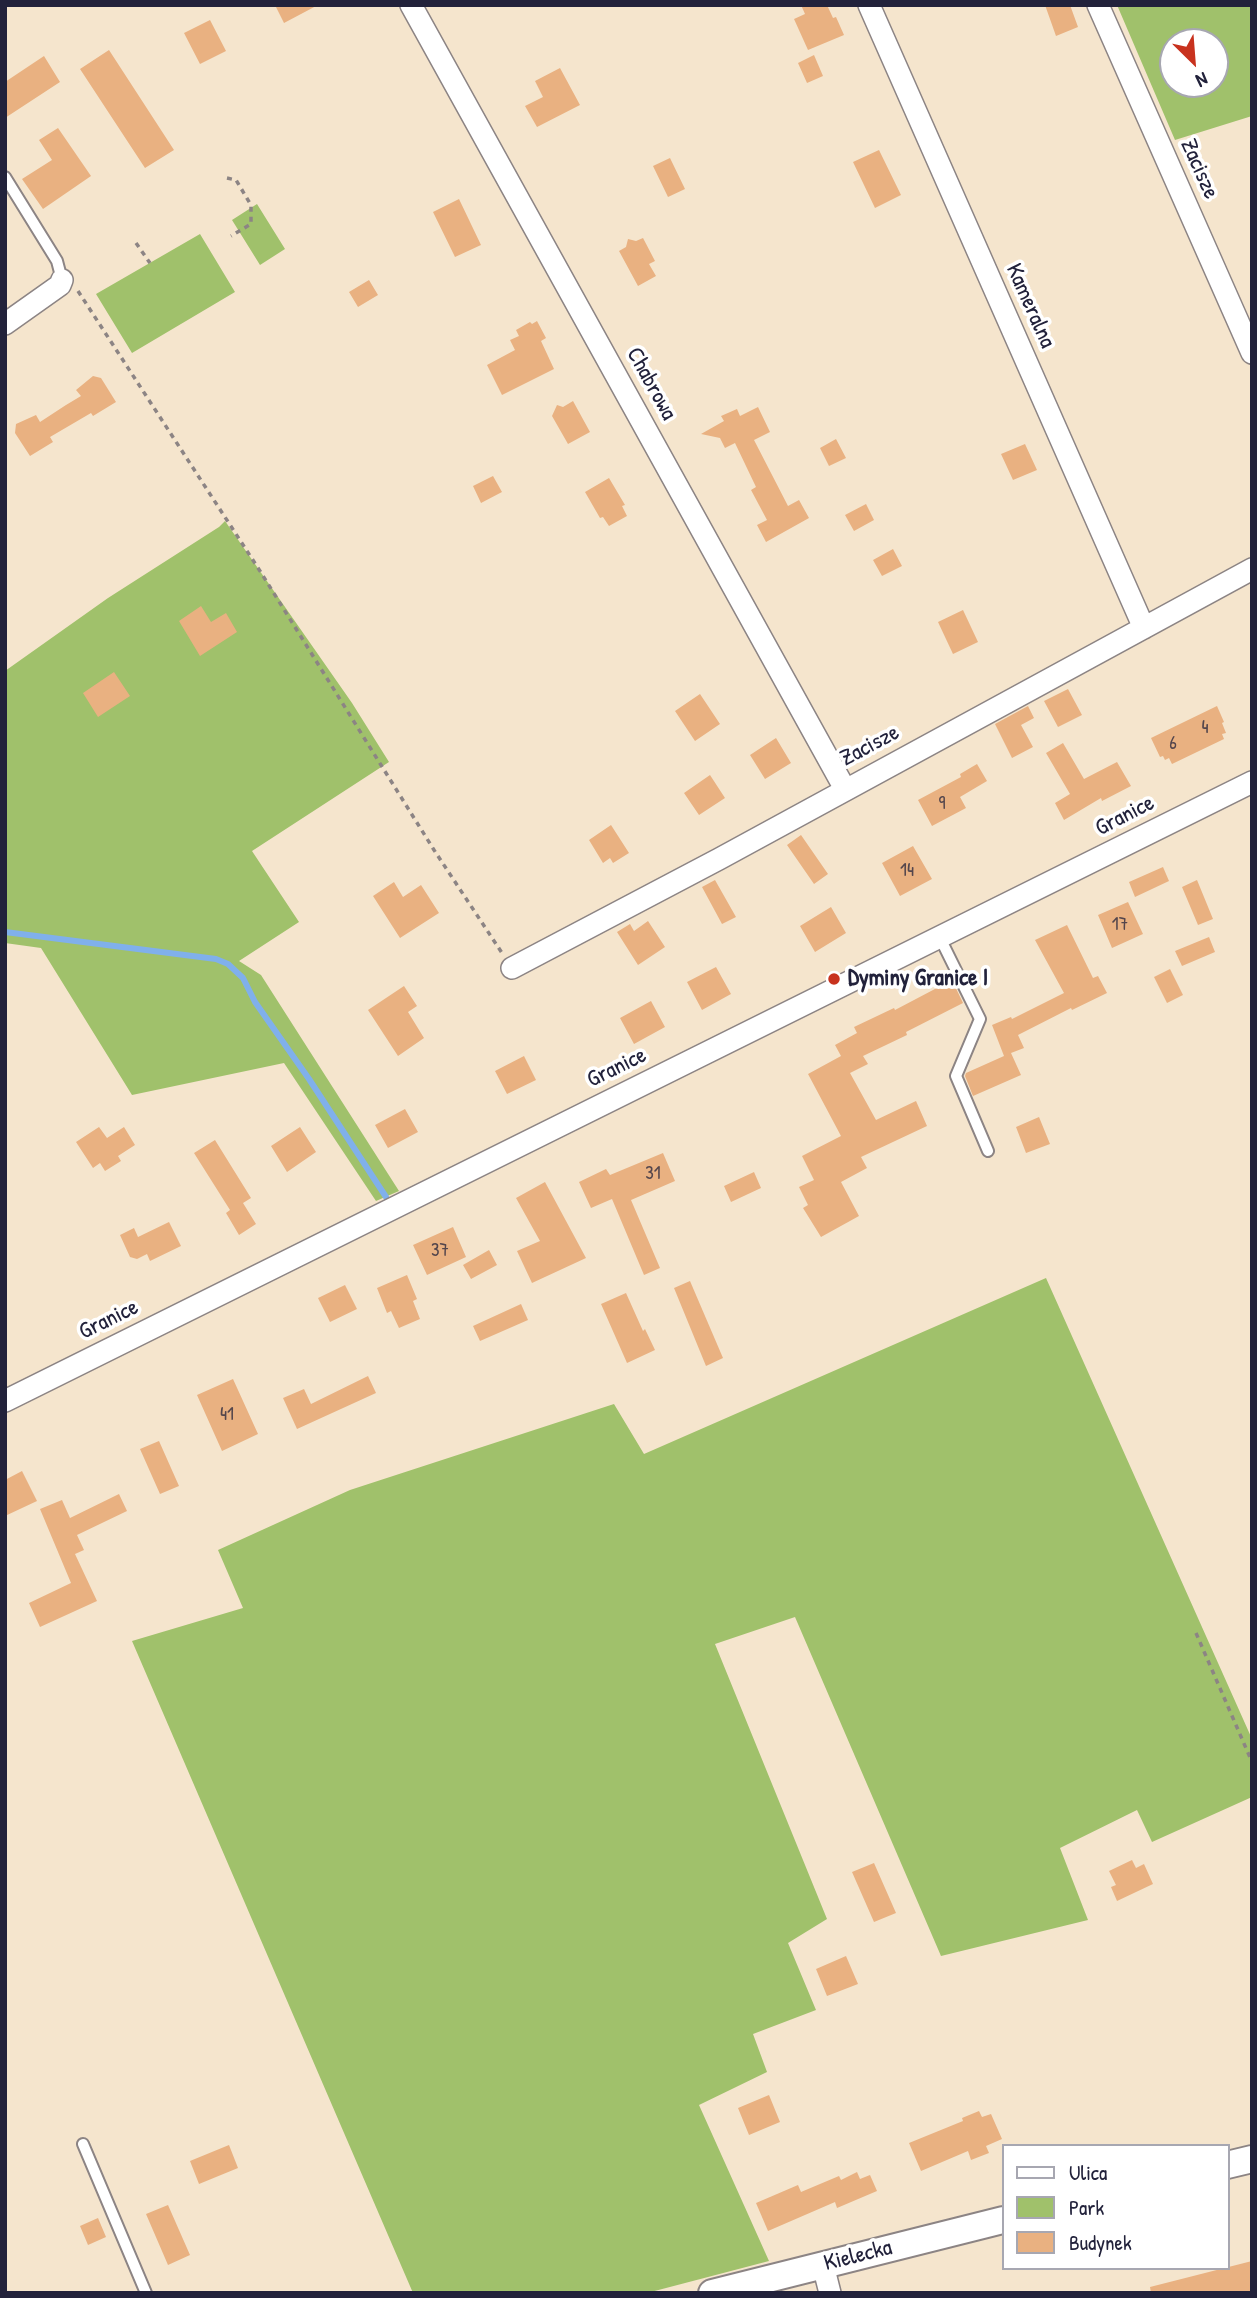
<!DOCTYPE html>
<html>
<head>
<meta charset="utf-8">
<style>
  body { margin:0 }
  #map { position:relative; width:1257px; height:2298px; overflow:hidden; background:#f5e5cd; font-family:"Patrick Hand",sans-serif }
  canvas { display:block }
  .frame { position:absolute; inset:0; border:7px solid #22223b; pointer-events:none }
  .legend { position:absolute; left:1002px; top:2144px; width:228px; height:126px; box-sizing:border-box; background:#fff; border:2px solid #a7a7b1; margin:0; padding:9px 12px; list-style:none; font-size:21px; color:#22223b }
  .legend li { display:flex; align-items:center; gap:14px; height:35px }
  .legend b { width:35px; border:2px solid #a7a7b1 }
  .north { position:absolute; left:1159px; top:28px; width:70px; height:70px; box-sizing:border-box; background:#fff; border:2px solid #a7a7b1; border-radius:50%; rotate:155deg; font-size:19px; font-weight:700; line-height:28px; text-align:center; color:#22223b }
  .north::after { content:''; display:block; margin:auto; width:24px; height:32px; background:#c8321e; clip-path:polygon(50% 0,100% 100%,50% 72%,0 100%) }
</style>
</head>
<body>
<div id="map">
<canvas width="1257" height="2298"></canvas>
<div class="frame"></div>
<ul class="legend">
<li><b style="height:9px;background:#fff"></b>Ulica</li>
<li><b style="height:19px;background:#a0c16b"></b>Park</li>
<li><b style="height:19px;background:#e9b181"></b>Budynek</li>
</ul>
<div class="north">N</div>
</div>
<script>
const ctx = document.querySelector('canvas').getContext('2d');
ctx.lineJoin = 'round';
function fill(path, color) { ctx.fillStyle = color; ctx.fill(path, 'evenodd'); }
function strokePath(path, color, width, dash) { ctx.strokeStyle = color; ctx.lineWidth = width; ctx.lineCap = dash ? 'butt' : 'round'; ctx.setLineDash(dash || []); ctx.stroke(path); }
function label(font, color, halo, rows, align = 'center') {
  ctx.font = font + ' "Patrick Hand",sans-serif'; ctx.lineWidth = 7; ctx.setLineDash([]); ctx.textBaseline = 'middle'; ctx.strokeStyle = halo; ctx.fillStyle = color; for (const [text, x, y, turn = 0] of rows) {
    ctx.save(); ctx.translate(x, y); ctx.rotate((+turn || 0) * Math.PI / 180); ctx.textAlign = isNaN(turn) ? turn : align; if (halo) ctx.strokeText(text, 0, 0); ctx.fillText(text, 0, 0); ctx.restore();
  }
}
const green = new Path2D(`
  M 1117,5 L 1252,5 L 1252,116 L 1175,140 ZM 1215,42 L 1215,84 L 1173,84 L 1173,42 Z
  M 257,204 L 285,249 L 260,265 L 232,220 Z
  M 200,234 L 235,292 L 132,353 L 96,294 Z
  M 225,521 L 352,703 L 389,762 L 252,851 L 299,922 L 239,961 L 261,975 L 399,1191 L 376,1201 L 284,1063 L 132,1095 L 41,948 L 5,943 L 5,671 L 108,598 L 219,527 Z
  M 1046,1278 L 1252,1739 L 1252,1797 L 1152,1842 L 1137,1810 L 1060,1848 L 1088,1920 L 941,1956 L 795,1617 L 715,1644 L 827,1919 L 788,1943 L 816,2010 L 753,2034 L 767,2072 L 699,2105 L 769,2261 L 647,2293 L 413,2293 L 132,1641 L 243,1608 L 218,1550 L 350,1490 L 614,1404 L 644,1454 Z`);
const stream = new Path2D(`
  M 5,932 L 216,959 L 228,964 L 243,978 L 255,1002 L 309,1079 L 386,1197`);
const building = new Path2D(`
  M 275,5 L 318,5 L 284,23 Z
  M 801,5 L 827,5 L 833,18 L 836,17 L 844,35 L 808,50 L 794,19 L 805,14 Z
  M 1045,5 L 1070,5 L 1078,27 L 1056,36 Z
  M 210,20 L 226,51 L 200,64 L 184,33 Z
  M 109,50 L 174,150 L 145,168 L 80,69 Z
  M 814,55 L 823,76 L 807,83 L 798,63 Z
  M 44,56 L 60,82 L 5,118 L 5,82 Z
  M 560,68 L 580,105 L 537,127 L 525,106 L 543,97 L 535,81 Z
  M 58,128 L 91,176 L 43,209 L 22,179 L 52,160 L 39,140 Z
  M 879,150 L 901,195 L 875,208 L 853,162 Z
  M 670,158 L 685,189 L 668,197 L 653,166 Z
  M 459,199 L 481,245 L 455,257 L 433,212 Z
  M 643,238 L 655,261 L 649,264 L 656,276 L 638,286 L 619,251 L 626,247 L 628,239 L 636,241 Z
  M 369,280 L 378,295 L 358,307 L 349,292 Z
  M 537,321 L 546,338 L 541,341 L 554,369 L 502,395 L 487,365 L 515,350 L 510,340 L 519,336 L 516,330 L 530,322 L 532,324 Z
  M 93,376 L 101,378 L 116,402 L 93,416 L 91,413 L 50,437 L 53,442 L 30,456 L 15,433 L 16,424 L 36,415 L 40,422 L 66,405 L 81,396 L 76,390 Z
  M 573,401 L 590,432 L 568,444 L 552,416 L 557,405 L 563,407 Z
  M 758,407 L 770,432 L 754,440 L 788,506 L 799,500 L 809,518 L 766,542 L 757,525 L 767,520 L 751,490 L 756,487 L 735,443 L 725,448 L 720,438 L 701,434 L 724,421 L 721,416 L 737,409 L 740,416 Z
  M 836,439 L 846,458 L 829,466 L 820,448 Z
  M 1025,444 L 1037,470 L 1013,480 L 1001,454 Z
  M 493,476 L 502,492 L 481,503 L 473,486 Z
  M 609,478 L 625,505 L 622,506 L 627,516 L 609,526 L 603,517 L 600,518 L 585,492 Z
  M 866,504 L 874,520 L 854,531 L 845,515 Z
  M 893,549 L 902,566 L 882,576 L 873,560 Z
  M 201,606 L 211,622 L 226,613 L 237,632 L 200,656 L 179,621 Z
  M 963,610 L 978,642 L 953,654 L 938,622 Z
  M 114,672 L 130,696 L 98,717 L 83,693 Z
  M 1068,689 L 1082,715 L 1058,727 L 1044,701 Z
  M 700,694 L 720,724 L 695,741 L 675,711 Z
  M 1028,706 L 1034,718 L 1021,725 L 1033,747 L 1012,758 L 995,724 Z
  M 1217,706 L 1224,722 L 1222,723 L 1226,733 L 1222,734 L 1224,739 L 1172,764 L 1169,758 L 1165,760 L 1163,756 L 1160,757 L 1151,738 Z
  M 776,738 L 791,763 L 765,779 L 750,755 Z
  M 1063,743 L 1084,779 L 1117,762 L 1131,786 L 1102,801 L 1101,798 L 1064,820 L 1055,803 L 1070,794 L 1046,753 Z
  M 977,764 L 987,781 L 960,797 L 966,808 L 932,826 L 918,800 L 961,777 L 960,774 Z
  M 710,775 L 725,798 L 699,815 L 684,793 Z
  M 611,825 L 629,853 L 613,863 L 610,858 L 603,863 L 589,840 Z
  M 801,835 L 828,874 L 814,884 L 787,845 Z
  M 913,846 L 932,879 L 900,896 L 882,863 Z
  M 1163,867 L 1169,881 L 1135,897 L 1129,882 Z
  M 715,880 L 736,917 L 722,924 L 702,887 Z
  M 1197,880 L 1213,919 L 1198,925 L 1182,887 Z
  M 394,882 L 403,897 L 421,885 L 439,913 L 400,938 L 373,896 Z
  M 1128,902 L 1143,934 L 1112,948 L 1098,915 Z
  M 831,907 L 846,933 L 815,952 L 800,926 Z
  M 648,921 L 665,947 L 638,965 L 617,932 L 630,924 L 634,931 Z
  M 1067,925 L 1093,978 L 1098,976 L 1107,993 L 1072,1010 L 1071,1008 L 1018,1035 L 1024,1048 L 1011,1053 L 1021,1075 L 973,1096 L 965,1076 L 966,1073 L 1004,1056 L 992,1025 L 1011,1017 L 1012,1019 L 1064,993 L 1035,940 Z
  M 1209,937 L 1215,952 L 1182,966 L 1175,951 Z
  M 716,967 L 731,994 L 702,1010 L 687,982 Z
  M 1170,969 L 1183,995 L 1167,1003 L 1154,977 Z
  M 952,980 L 963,1003 L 906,1032 L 907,1035 L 863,1056 L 868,1064 L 850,1073 L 876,1120 L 916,1101 L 927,1126 L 861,1157 L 867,1168 L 841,1182 L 859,1216 L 821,1237 L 803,1208 L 808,1205 L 799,1187 L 814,1180 L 802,1156 L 841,1136 L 808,1074 L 841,1056 L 835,1045 L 857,1033 L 854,1027 L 894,1008 L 895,1010 Z
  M 404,986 L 417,1006 L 408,1012 L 424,1038 L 398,1056 L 368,1010 Z
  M 651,1001 L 665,1027 L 634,1044 L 620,1018 Z
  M 524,1056 L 536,1080 L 507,1094 L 495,1071 Z
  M 405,1109 L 418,1132 L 388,1148 L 375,1125 Z
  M 1039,1117 L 1050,1144 L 1026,1153 L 1016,1127 Z
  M 99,1127 L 107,1138 L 124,1127 L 135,1145 L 118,1156 L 121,1161 L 105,1171 L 100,1163 L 93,1168 L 76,1142 Z
  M 300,1127 L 316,1152 L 287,1172 L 271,1146 Z
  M 215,1140 L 251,1198 L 243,1203 L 256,1224 L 239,1235 L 226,1213 L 230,1210 L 194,1153 Z
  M 663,1153 L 675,1181 L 631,1200 L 660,1268 L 644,1275 L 612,1199 L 591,1208 L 579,1182 L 606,1169 L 610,1175 Z
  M 754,1172 L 761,1188 L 731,1202 L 724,1186 Z
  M 545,1182 L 586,1258 L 532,1283 L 517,1251 L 540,1241 L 516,1198 Z
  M 169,1222 L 181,1246 L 150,1261 L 147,1254 L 137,1259 L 130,1257 L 120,1235 L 134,1228 L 138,1237 Z
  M 453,1227 L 466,1257 L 427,1275 L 413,1245 Z
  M 489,1250 L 497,1265 L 471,1279 L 463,1265 Z
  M 407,1275 L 417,1299 L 413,1301 L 420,1319 L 399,1328 L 391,1311 L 387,1313 L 377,1288 Z
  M 690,1281 L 723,1358 L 706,1366 L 674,1288 Z
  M 345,1285 L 357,1309 L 330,1322 L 318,1298 Z
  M 626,1293 L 643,1331 L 645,1329 L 655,1350 L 627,1363 L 601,1304 Z
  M 521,1304 L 528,1320 L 480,1341 L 473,1326 Z
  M 368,1376 L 376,1393 L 297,1429 L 283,1398 L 304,1389 L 311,1404 Z
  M 233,1379 L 258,1434 L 222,1451 L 197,1395 Z
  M 159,1441 L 179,1486 L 160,1494 L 140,1449 Z
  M 22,1471 L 37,1501 L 5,1516 L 5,1480 Z
  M 119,1494 L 127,1511 L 77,1535 L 84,1550 L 75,1554 L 97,1601 L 40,1627 L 29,1603 L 71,1583 L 40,1509 L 62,1500 L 70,1518 Z
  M 1132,1860 L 1136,1868 L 1144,1864 L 1153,1884 L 1117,1901 L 1111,1887 L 1116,1885 L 1109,1871 Z
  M 874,1863 L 896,1913 L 874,1922 L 852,1872 Z
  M 846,1956 L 858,1984 L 827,1996 L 816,1969 Z
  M 769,2095 L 780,2122 L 749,2135 L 738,2108 Z
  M 979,2111 L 982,2117 L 991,2114 L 1002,2139 L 986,2146 L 989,2153 L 971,2160 L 968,2151 L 921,2171 L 909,2143 L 963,2121 L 962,2118 Z
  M 229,2145 L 238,2168 L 199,2184 L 190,2161 Z
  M 857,2172 L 860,2179 L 870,2175 L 877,2191 L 837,2208 L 835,2202 L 768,2231 L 756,2203 L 798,2185 L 801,2192 L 839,2176 L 841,2180 Z
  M 168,2205 L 190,2255 L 168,2265 L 146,2214 Z
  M 98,2218 L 106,2237 L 88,2245 L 80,2226 Z
  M 1252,2261 L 1252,2293 L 1151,2293 L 1150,2287 Z`);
const path = new Path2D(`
  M 227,178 L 236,180 L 251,205 L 251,224 L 231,236
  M 136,243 L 150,263
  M 78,291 L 260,571 L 434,850 L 502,953
  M 1196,1633 L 1252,1762`);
const service = new Path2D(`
  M 5,177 L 57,261 L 62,280
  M 940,938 L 980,1019 L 956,1076 L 988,1151
  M 83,2144 L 146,2293`);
const minor = new Path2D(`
  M 411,5 L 845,789
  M 869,5 L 1144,628
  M 1098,5 L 1252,353
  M 5,324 L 60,285 L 62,280
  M 512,968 L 719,859 L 1252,569
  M 5,1401 L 1252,782
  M 823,2265 L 830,2293`);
const tertiary = new Path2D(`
  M 1227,2165 L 1252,2159
  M 712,2293 L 1003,2220`);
const markers = [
  [834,979,7,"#c8321e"]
];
const numberNames = [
  ["4",1205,728],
  ["6",1173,744],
  ["9",942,804],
  ["14",907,871],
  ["17",1120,925],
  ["31",653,1174],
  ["37",440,1251],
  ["41",227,1415]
];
const streetNames = [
  ["Zacisze",1199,169,66],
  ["Kameralna",1030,306,66],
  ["Chabrowa",651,384,61],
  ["Zacisze",870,746,-28],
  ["Granice",1125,816,-27],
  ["Granice",617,1068,-26],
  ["Granice",109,1320,-26],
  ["Kielecka",858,2256,-14]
];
const poiNames = [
  ["Dyminy Granice I",848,979]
];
fill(green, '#a0c16b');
strokePath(stream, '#80b0eb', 6);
fill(building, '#e9b181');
strokePath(service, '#8c8484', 14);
strokePath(minor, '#8c8484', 24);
strokePath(tertiary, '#8c8484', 30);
strokePath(path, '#8c8484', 3.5, [5, 5]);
strokePath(service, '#fff', 10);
strokePath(minor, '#fff', 21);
strokePath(tertiary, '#fff', 26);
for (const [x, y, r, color] of markers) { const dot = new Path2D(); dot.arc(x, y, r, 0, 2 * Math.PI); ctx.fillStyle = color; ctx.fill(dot); strokePath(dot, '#fff', 2.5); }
label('19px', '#54464c', null, numberNames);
label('23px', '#22223b', '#fff', streetNames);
label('bold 23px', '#22223b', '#fff', poiNames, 'left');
</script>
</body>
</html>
